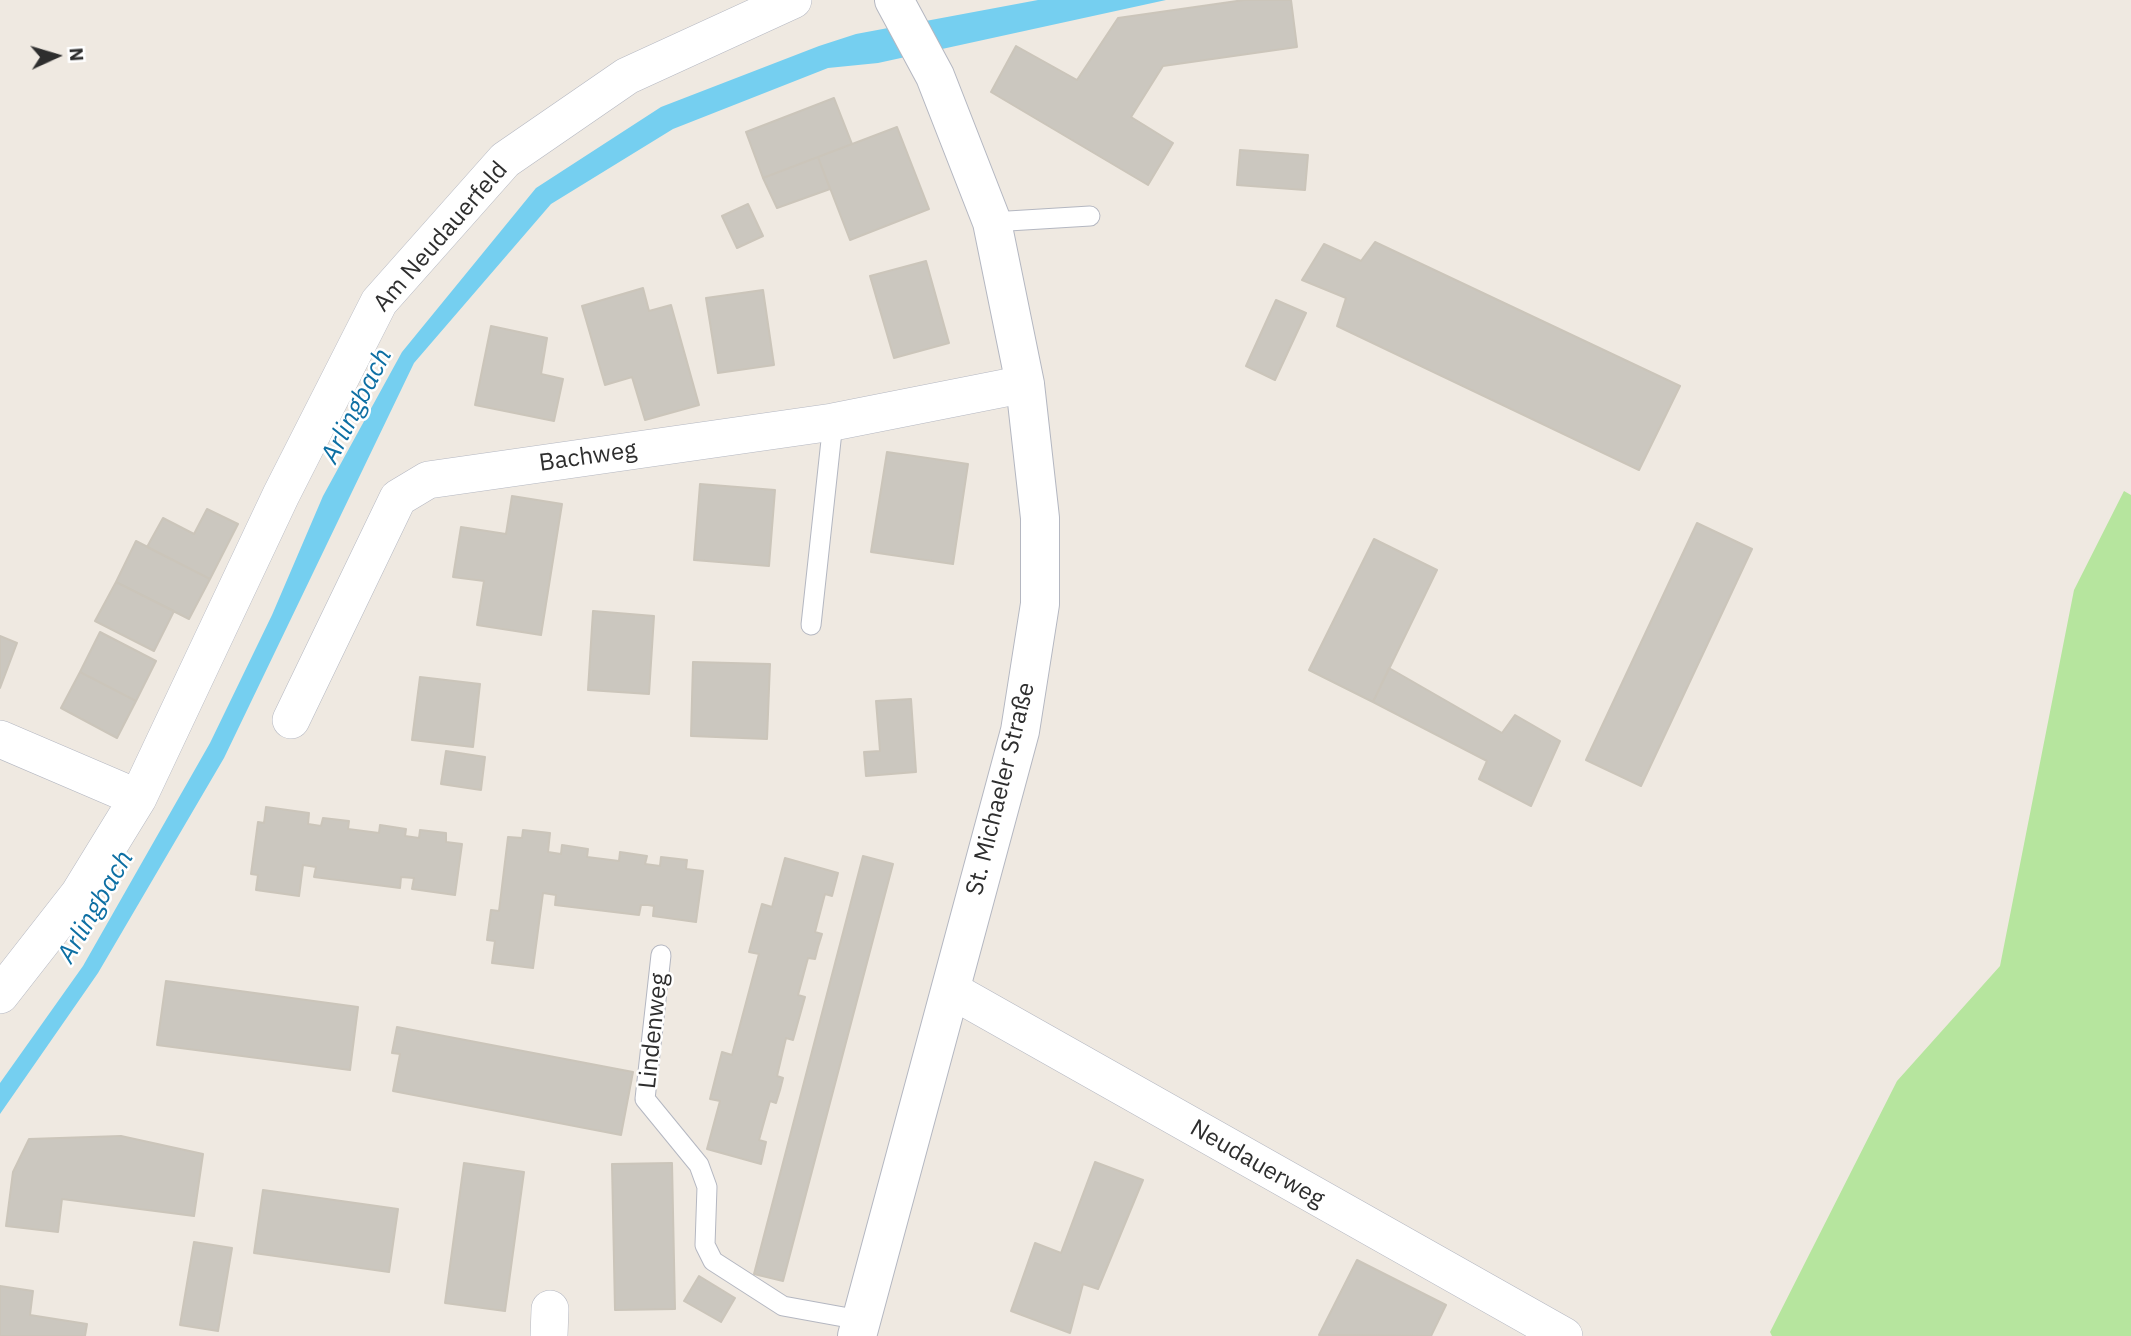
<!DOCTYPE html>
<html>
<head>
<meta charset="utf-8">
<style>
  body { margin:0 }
  #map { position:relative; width:2131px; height:1336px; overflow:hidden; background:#efe9e1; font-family:"IBM Plex Sans",sans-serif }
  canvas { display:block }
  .north { position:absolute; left:21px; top:21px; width:70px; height:70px; -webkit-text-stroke:5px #fff; paint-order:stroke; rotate:86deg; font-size:19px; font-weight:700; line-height:28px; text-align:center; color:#2e2e2e }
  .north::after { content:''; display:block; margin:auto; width:24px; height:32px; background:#2e2e2e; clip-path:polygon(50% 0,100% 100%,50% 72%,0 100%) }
</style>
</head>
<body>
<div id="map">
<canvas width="2131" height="1336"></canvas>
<div class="north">N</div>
</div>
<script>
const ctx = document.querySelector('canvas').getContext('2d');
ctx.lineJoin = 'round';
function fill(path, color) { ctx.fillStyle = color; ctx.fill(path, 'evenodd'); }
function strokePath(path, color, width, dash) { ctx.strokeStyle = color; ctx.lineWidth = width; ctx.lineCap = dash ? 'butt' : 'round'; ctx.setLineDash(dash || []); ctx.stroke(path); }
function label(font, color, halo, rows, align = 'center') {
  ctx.font = font + ' "IBM Plex Sans",sans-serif'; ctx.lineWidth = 5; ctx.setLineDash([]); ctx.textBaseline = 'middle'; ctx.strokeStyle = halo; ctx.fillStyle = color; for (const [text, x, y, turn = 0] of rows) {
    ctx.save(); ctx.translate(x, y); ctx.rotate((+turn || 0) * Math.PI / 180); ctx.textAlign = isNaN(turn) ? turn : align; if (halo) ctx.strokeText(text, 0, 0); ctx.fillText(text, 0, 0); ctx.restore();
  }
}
const green = new Path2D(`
  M 2124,491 L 2131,495 L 2131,1336 L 1772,1336 L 1770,1332 L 1897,1081 L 2000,966 L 2074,590 Z`);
const water = new Path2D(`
  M 1038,0 L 1166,0 L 878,63 L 828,68 L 673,129 L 551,204 L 414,363 L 224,758 L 98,973 L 0,1114 L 0,1083 L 83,966 L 210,743 L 272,615 L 323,496 L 402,352 L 536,188 L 661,107 L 819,46 L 856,34 Z`);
const building = new Path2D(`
  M 1244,0 L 1291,0 L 1297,47 L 1163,66 L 1131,117 L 1173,143 L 1148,185 L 991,92 L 1016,46 L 1077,80 L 1118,18 Z
  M 834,98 L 852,144 L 763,178 L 746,132 Z
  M 897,127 L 929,209 L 850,240 L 818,157 Z
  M 1240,150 L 1308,155 L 1305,190 L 1237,185 Z
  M 818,157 L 830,189 L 777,208 L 763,178 Z
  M 748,204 L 763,236 L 737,248 L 722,216 Z
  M 1375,242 L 1680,386 L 1639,470 L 1337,326 L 1346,298 L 1302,280 L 1324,244 L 1361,261 Z
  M 926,261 L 949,343 L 894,358 L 870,276 Z
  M 643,288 L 649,311 L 671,305 L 699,405 L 645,420 L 632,377 L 605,385 L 582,306 Z
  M 763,290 L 774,365 L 718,373 L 706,298 Z
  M 1276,300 L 1306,313 L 1275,380 L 1246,366 Z
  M 491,326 L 547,338 L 541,374 L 563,379 L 554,421 L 475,405 Z
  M 887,452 L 968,464 L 953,564 L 871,552 Z
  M 700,484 L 775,490 L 769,566 L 694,560 Z
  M 512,496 L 562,504 L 541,635 L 477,625 L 484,581 L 453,577 L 461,527 L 506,534 Z
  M 207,509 L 238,524 L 210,579 L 147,547 L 163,518 L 194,534 Z
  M 1697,523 L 1752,549 L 1641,786 L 1586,760 Z
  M 1374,539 L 1437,570 L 1373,702 L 1309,670 Z
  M 136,541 L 210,579 L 189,619 L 116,582 Z
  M 116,582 L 174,611 L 154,651 L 95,621 Z
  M 593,611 L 654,616 L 649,694 L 588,690 Z
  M 100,632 L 156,661 L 136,701 L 80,672 Z
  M 0,636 L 17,643 L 0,688 Z
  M 693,662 L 770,664 L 767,739 L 691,736 Z
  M 1389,668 L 1502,733 L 1515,715 L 1560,741 L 1531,806 L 1479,779 L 1487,761 L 1373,702 Z
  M 80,672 L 136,701 L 117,738 L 61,708 Z
  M 420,677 L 480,684 L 473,747 L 412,740 Z
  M 911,699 L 916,772 L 866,776 L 864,752 L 880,751 L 876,701 Z
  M 446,751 L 485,757 L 481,790 L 441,784 Z
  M 266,807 L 309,813 L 308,824 L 321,826 L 323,818 L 349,821 L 348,829 L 379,833 L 380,825 L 406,829 L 405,836 L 419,838 L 420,830 L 446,833 L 446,842 L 462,844 L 455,895 L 412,889 L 414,878 L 401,877 L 400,888 L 314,877 L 316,867 L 303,865 L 299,896 L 256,890 L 258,875 L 251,874 L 258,822 L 264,823 Z
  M 523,830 L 550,833 L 548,852 L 561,854 L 562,845 L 588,849 L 587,857 L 619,861 L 620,852 L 647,856 L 645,864 L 660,866 L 661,857 L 687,860 L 686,869 L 703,871 L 696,922 L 653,916 L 654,906 L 648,905 L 641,905 L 639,915 L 555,905 L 556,895 L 543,893 L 533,968 L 492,963 L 495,941 L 487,940 L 491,910 L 499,911 L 508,837 L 522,838 Z
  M 863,856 L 893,864 L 783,1281 L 754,1274 Z
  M 785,858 L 838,873 L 832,896 L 825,894 L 815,932 L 822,934 L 818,947 L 815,959 L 808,958 L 798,995 L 805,997 L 793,1040 L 786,1038 L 777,1076 L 783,1078 L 780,1090 L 776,1103 L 770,1101 L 759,1140 L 766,1142 L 761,1164 L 707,1149 L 720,1101 L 710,1099 L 722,1052 L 732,1055 L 759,954 L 749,952 L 762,904 L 772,907 Z
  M 166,981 L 358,1007 L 350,1070 L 157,1045 Z
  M 397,1027 L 633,1072 L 621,1135 L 393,1091 L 400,1054 L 392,1053 Z
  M 121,1136 L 203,1154 L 194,1216 L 62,1199 L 58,1232 L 6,1226 L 13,1172 L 29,1139 Z
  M 1095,1162 L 1143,1180 L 1098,1289 L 1083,1284 L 1070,1333 L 1011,1311 L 1035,1243 L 1061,1253 Z
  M 464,1163 L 524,1172 L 505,1311 L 445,1303 Z
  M 672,1163 L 675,1309 L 615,1310 L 612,1164 Z
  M 263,1190 L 398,1209 L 389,1272 L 254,1253 Z
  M 194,1242 L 232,1248 L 218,1331 L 180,1325 Z
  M 1357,1260 L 1446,1305 L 1431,1336 L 1319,1335 Z
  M 699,1276 L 735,1298 L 721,1322 L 684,1301 Z
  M 0,1286 L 33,1291 L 30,1315 L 87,1324 L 85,1336 L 0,1336 Z`);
const service = new Path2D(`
  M 992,222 L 1090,216
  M 811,625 L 833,422
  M 661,955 L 645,1099 L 699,1165 L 707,1187 L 705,1245 L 713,1261 L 783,1306 L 860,1320`);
const minor = new Path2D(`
  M 291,720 L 398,498 L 428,480 L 833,422 L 1025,384
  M 0,739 L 138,798
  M 951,990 L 1564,1336
  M 0,995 L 79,894 L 138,798 L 281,495 L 379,302 L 505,160 L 627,76 L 793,0
  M 549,1336 L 550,1309`);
const secondary = new Path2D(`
  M 857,1336 L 1020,731 L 1040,604 L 1040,518 L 1025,384 L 992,222 L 935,76 L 894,0`);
const streetNames = [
  ["Am Neudauerfeld",441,237,-49],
  ["Bachweg",588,457,-8],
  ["St. Michaeler Straße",1001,789,-76],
  ["Lindenweg",654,1031,-84],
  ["Neudauerweg",1257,1164,30]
];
const waterNames = [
  ["Arlingbach",357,406,-63],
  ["Arlingbach",96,907,-60]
];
fill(green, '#b6e59e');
fill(water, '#75cff0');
fill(building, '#cbc7bf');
strokePath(building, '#cbc5ba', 2);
strokePath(service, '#b4b7c1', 21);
strokePath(minor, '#b4b7c1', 38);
strokePath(secondary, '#b4b7c1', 40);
strokePath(service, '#fff', 19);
strokePath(minor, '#fff', 37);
strokePath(secondary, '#fff', 38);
label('24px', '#2e2e2e', '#fff', streetNames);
label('italic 26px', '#0d6fa3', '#fff', waterNames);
</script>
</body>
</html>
